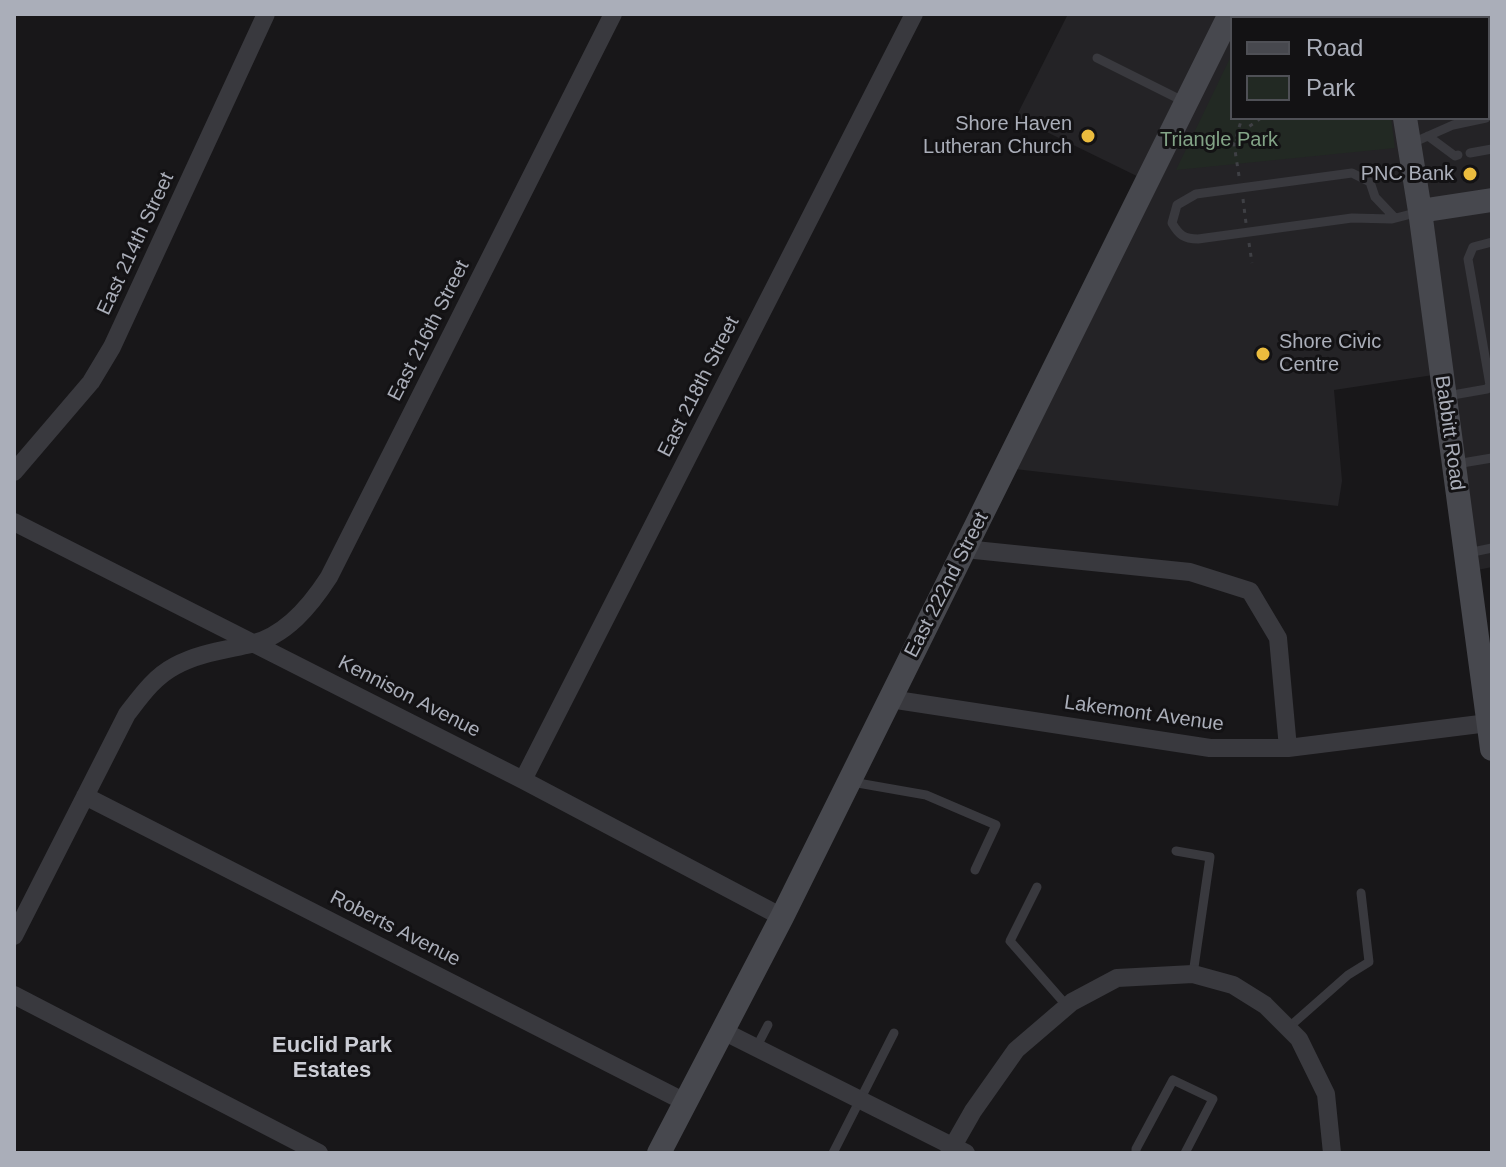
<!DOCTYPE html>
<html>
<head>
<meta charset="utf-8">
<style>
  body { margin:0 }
  #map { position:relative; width:1506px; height:1167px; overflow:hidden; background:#181719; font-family:Arial,sans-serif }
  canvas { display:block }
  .frame { position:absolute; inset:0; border:16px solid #aaaeb9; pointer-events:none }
  .legend { position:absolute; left:1230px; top:16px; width:260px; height:104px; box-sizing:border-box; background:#131214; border:2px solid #4f5056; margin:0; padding:10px 14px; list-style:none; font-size:24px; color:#aaaeb9 }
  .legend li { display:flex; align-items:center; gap:16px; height:40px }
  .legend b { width:40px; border:2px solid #4f5056 }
</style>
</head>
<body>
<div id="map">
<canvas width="1506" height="1167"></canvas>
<div class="frame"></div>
<ul class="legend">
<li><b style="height:10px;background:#47484e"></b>Road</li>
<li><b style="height:22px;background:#222923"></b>Park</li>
</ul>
</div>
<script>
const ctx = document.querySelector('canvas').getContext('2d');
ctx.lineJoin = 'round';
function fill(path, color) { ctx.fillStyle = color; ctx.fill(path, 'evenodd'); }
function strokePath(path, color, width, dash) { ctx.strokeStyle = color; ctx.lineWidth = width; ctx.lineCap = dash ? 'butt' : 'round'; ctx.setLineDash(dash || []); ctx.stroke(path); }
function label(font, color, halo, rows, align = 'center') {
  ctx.font = font + ' Arial,sans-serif'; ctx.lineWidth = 6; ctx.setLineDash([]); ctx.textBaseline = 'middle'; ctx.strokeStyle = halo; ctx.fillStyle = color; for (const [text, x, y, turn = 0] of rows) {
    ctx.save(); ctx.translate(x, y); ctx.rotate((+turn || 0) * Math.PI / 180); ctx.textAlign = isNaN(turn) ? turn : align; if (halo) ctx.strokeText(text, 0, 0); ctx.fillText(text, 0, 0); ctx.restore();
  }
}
const built = new Path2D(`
  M 1068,14 L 1492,14 L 1492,567 L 1468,572 L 1440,374 L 1334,390 L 1342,481 L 1338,506 L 1006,468 L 1147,181 L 1016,117 ZM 1232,18 L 1488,18 L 1488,118 L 1232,118 Z`);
const green = new Path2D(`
  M 1252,14 L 1377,14 L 1378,18 L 1250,18 Z
  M 1232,54 L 1232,118 L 1391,118 L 1395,148 L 1176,170 Z`);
const path = new Path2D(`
  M 1315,18 L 1315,14
  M 1286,118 L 1310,118
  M 1236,141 L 1247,128 L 1261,118
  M 1239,176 L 1234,144 L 1242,118
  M 1243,199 L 1246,223
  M 1249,243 L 1252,263`);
const lane = new Path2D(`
  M 1436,14 L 1437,18
  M 1488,19 L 1492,37
  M 1097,58 L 1183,101
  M 1488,92 L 1492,92
  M 1428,136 L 1455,156 L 1458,155
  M 1410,144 L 1453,125 L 1486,118
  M 1470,153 L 1492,149
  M 1395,218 L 1375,197 L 1370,182 L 1352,173 L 1196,194 L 1177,205 L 1172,223 C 1179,235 1184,239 1198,239 L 1352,218 L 1392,219 L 1419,212
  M 1447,396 L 1487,389 L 1490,385 L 1468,259 L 1473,247 L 1492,242
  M 1456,464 L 1492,458
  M 1468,553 L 1492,548
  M 852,782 L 926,795 L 996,825 L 975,870
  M 1176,851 L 1210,857 L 1193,974
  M 1037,887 L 1010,941 L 1067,1006
  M 1288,1028 L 1348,975 L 1369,962 L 1361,893
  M 756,1048 L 768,1025
  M 833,1153 L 894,1033
  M 1136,1153 L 1136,1149 L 1173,1080 L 1213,1099 L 1185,1153`);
const street = new Path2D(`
  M 14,472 L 91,382 L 112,347 L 266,14
  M 14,522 L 523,780 L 782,917
  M 965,549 L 1190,572 L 1250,591 L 1278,638 L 1288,748
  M 890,699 L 1210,748 L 1288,748 L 1488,723
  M 523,780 L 914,14
  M 85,796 L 685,1102
  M 14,936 L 127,714 C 141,696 154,677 175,666 C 199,653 225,650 251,644 C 286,636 311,605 329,577 L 613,14
  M 14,995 L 319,1153
  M 723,1031 L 966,1153
  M 949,1153 L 973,1111 L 1016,1050 L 1072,1002 L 1117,978 L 1193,974 L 1233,985 L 1265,1005 L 1299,1039 L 1326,1094 L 1332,1153`);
const secondary = new Path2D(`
  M 1391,14 L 1391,18
  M 1405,118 L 1420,211 L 1492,749
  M 1420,211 L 1492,200
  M 659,1153 L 782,917 L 1230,14`);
const markers = [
  [1088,136,8,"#ebbc3e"],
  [1470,174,8,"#ebbc3e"],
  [1263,354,8,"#ebbc3e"]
];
const poiNames = [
  ["Shore Haven",1072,124],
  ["Lutheran Church",1072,147],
  ["PNC Bank",1454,174],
  ["Shore Civic",1279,342,"left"],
  ["Centre",1279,365,"left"]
];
const parkNames = [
  ["Triangle Park",1219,140]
];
const streetNames = [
  ["East 214th Street",136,244,-65],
  ["East 216th Street",429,331,-63],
  ["East 218th Street",699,387,-63],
  ["Babbitt Road",1449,433,82],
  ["East 222nd Street",947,585,-63],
  ["Kennison Avenue",409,697,27],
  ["Lakemont Avenue",1144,714,8],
  ["Roberts Avenue",395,929,27]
];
const neighbourhoodNames = [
  ["Euclid Park",332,1046],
  ["Estates",332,1071]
];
fill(built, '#242326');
fill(green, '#222923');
strokePath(path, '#3f4045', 3, [4, 6]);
strokePath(lane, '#39393e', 9);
strokePath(street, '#39393e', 18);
strokePath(secondary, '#47484e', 24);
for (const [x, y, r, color] of markers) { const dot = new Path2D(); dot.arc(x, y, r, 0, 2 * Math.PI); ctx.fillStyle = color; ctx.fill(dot); strokePath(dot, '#131214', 3); }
label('20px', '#aaaeb9', '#131214', poiNames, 'right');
label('20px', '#82a386', '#131214', parkNames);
label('20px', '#aaaeb9', '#131214', streetNames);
label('bold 22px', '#cbcdd5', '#131214', neighbourhoodNames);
</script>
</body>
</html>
